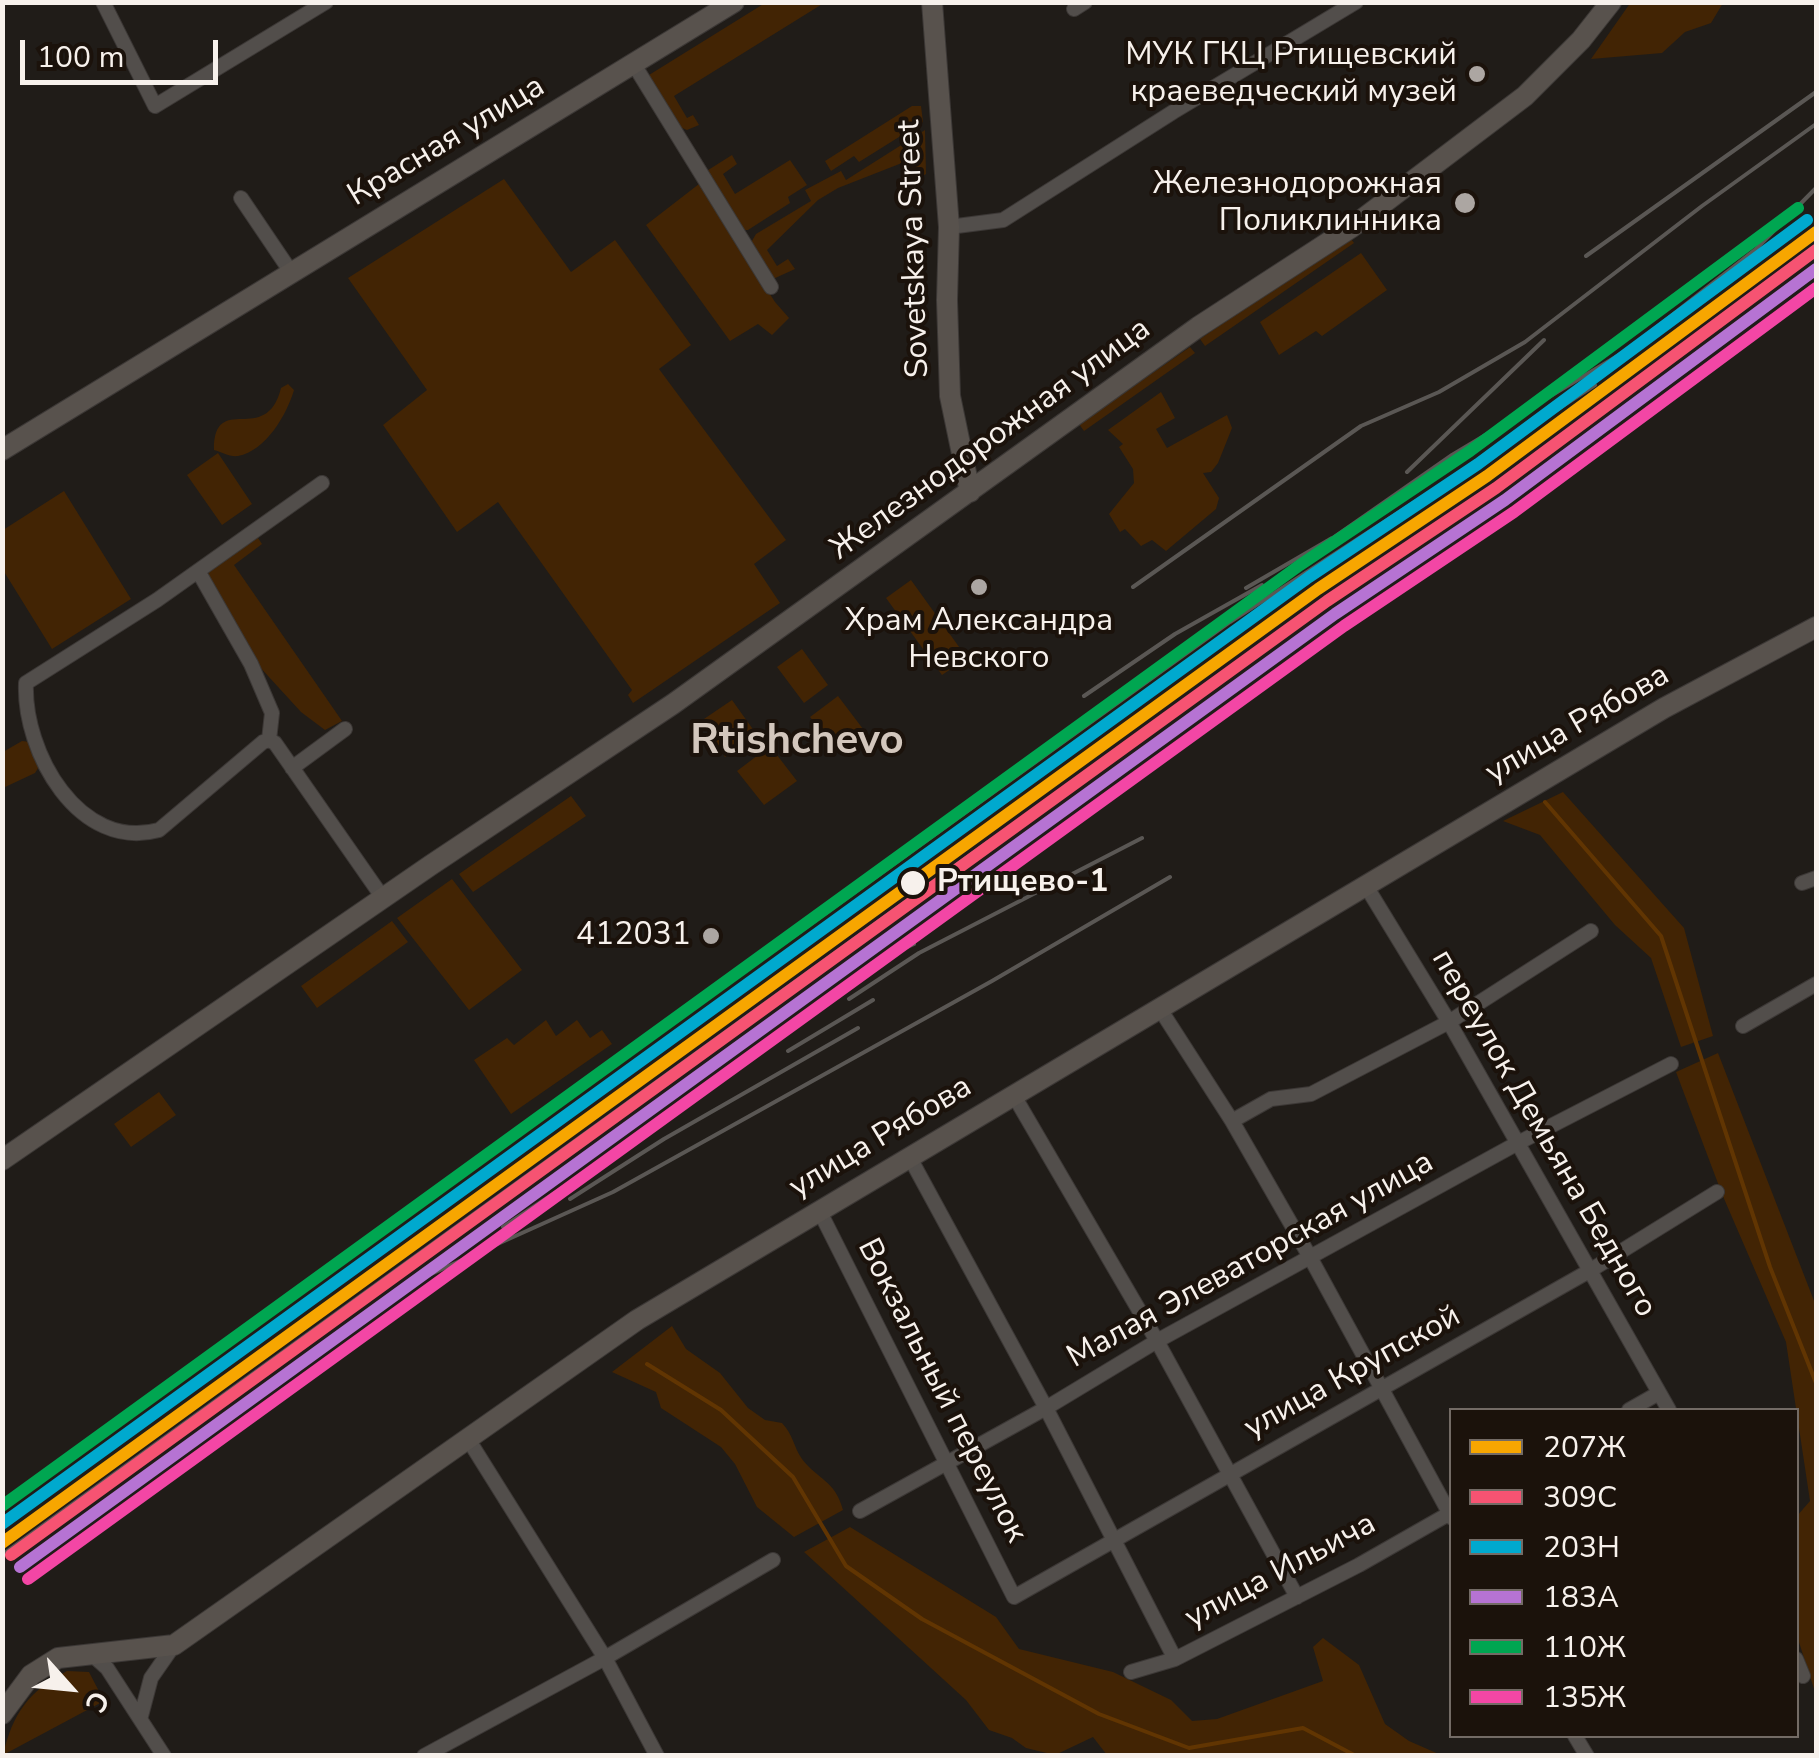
<!DOCTYPE html>
<html>
<head>
<meta charset="utf-8">
<style>
  body { margin:0 }
  #map { position:relative; width:1819px; height:1758px; overflow:hidden; background:#201c18; font-family:"Nunito Sans",sans-serif }
  canvas { display:block }
  .frame { position:absolute; inset:0; border:5px solid #f7f1ec; pointer-events:none }
  .legend { position:absolute; left:1449px; top:1408px; width:350px; height:330px; box-sizing:border-box; background:#1b120b; border:2px solid #736b65; margin:0; padding:12px 18px; list-style:none; font-size:30px; color:#f7f1ec }
  .legend li { display:flex; align-items:center; gap:20px; height:50px }
  .legend b { width:50px; border:2px solid #736b65 }
  .north { position:absolute; left:20px; top:1638px; width:100px; height:100px; -webkit-text-stroke:8px #1b120b; paint-order:stroke; rotate:117deg; font-size:28px; font-weight:700; line-height:40px; text-align:center; color:#f7f1ec }
  .north::after { content:''; display:block; margin:auto; width:35px; height:45px; background:#f7f1ec; clip-path:polygon(50% 0,100% 100%,50% 72%,0 100%) }
  .scale { position:absolute; left:20px; top:40px; width:198px; height:45px; box-sizing:border-box; border:5px solid #f7f1ec; border-top:0; padding-left:12px; font-size:30px; line-height:35px; white-space:nowrap; color:#f7f1ec; -webkit-text-stroke:8px #1b120b; paint-order:stroke }
</style>
</head>
<body>
<div id="map">
<canvas width="1819" height="1758"></canvas>
<div class="frame"></div>
<ul class="legend">
<li><b style="height:12px;background:#f7a600"></b>207Ж</li>
<li><b style="height:12px;background:#f65372"></b>309С</li>
<li><b style="height:12px;background:#00a9ce"></b>203Н</li>
<li><b style="height:12px;background:#b673d3"></b>183А</li>
<li><b style="height:12px;background:#00a651"></b>110Ж</li>
<li><b style="height:12px;background:#f346a5"></b>135Ж</li>
</ul>
<div class="north">С</div>
<div class="scale">100 m</div>
</div>
<script>
const ctx = document.querySelector('canvas').getContext('2d');
ctx.lineJoin = 'round';
function fill(path, color) { ctx.fillStyle = color; ctx.fill(path, 'evenodd'); }
function strokePath(path, color, width, dash) { ctx.strokeStyle = color; ctx.lineWidth = width; ctx.lineCap = dash ? 'butt' : 'round'; ctx.setLineDash(dash || []); ctx.stroke(path); }
function label(font, color, halo, rows, align = 'center') {
  ctx.font = font + ' "Nunito Sans",sans-serif'; ctx.lineWidth = 8; ctx.setLineDash([]); ctx.textBaseline = 'middle'; ctx.strokeStyle = halo; ctx.fillStyle = color; for (const [text, x, y, turn = 0] of rows) {
    ctx.save(); ctx.translate(x, y); ctx.rotate((+turn || 0) * Math.PI / 180); ctx.textAlign = isNaN(turn) ? turn : align; if (halo) ctx.strokeText(text, 0, 0); ctx.fillText(text, 0, 0); ctx.restore();
  }
}
const green = new Path2D(`
  M 1631,2 L 1723,2 L 1723,3 L 1711,23 L 1685,32 L 1662,53 L 1591,59 Z
  M 765,3 L 824,3 L 674,96 L 687,118 L 693,115 L 699,125 L 687,130 L 675,125 L 649,75 Z
  M 912,106 L 921,106 L 923,122 L 859,162 L 854,156 L 831,171 L 825,161 Z
  M 925,130 L 926,174 L 919,178 L 907,161 L 838,188 L 818,200 L 767,250 L 777,266 L 788,259 L 795,269 L 773,279 L 749,246 L 756,234 L 811,201 L 805,190 L 841,171 L 846,180 Z
  M 732,155 L 737,164 L 723,174 L 735,194 L 790,160 L 807,185 L 788,197 L 790,203 L 748,230 L 742,230 L 705,172 Z
  M 504,179 L 571,272 L 615,240 L 691,345 L 659,369 L 786,540 L 754,564 L 780,603 L 633,703 L 628,695 L 632,690 L 498,502 L 457,532 L 383,425 L 427,390 L 348,278 Z
  M 699,184 L 775,302 L 789,318 L 772,335 L 758,324 L 730,341 L 646,225 Z
  M 1349,236 L 1354,243 L 1205,346 L 1200,339 Z
  M 1361,253 L 1387,290 L 1322,336 L 1316,331 L 1279,355 L 1260,322 Z
  M 1190,347 L 1195,353 L 1084,431 L 1079,424 Z
  M 288,384 L 294,390 C 287,414 266,451 238,456 C 229,457 222,452 214,450 C 214,390 266,448 281,388 Z
  M 1161,392 L 1175,418 L 1156,429 L 1167,448 L 1227,415 L 1232,428 L 1218,463 L 1211,472 L 1203,473 L 1219,498 L 1216,509 L 1166,551 L 1152,540 L 1141,546 L 1125,529 L 1120,532 L 1109,514 L 1134,483 L 1133,469 L 1119,447 L 1123,444 L 1108,430 Z
  M 218,453 L 252,504 L 222,525 L 187,475 Z
  M 64,491 L 131,599 L 52,649 L 3,570 L 3,530 Z
  M 253,537 L 258,538 L 262,544 L 234,565 L 342,721 L 325,730 L 301,712 L 258,665 L 208,576 L 209,569 Z
  M 911,580 L 967,658 L 942,675 L 886,598 Z
  M 802,649 L 828,685 L 804,703 L 777,667 Z
  M 838,696 L 863,729 L 836,750 L 810,717 Z
  M 732,700 L 757,735 L 725,757 L 701,721 Z
  M 22,741 L 30,742 L 40,765 L 35,773 L 3,788 L 3,752 Z
  M 770,746 L 797,781 L 764,805 L 737,771 Z
  M 1563,792 L 1684,928 L 1713,1036 L 1681,1047 L 1651,958 L 1615,925 L 1540,835 L 1503,821 Z
  M 571,796 L 586,816 L 473,892 L 459,874 Z
  M 452,879 L 522,970 L 469,1010 L 397,918 Z
  M 392,921 L 408,942 L 317,1008 L 301,986 Z
  M 546,1020 L 556,1036 L 577,1020 L 590,1038 L 602,1030 L 612,1044 L 511,1114 L 474,1060 L 507,1038 L 514,1045 Z
  M 1718,1053 L 1816,1306 L 1816,1695 L 1797,1636 L 1797,1516 L 1810,1501 L 1786,1342 L 1722,1194 L 1676,1072 Z
  M 159,1092 L 176,1115 L 131,1147 L 114,1124 Z
  M 672,1326 L 686,1349 L 720,1373 L 748,1408 L 765,1420 L 782,1423 C 794,1436 793,1446 802,1459 C 818,1480 835,1480 843,1510 L 794,1537 L 757,1507 L 735,1464 L 721,1447 L 661,1408 L 656,1392 L 612,1372 Z
  M 850,1527 L 996,1617 L 1019,1649 L 1113,1672 L 1171,1700 L 1192,1721 L 1217,1719 L 1323,1681 L 1313,1647 L 1323,1638 L 1359,1665 L 1385,1724 L 1409,1741 L 1441,1755 L 1107,1755 L 1093,1737 L 1055,1755 L 1026,1748 L 1012,1738 L 989,1730 L 966,1700 L 804,1552 Z
  M 67,1671 L 89,1672 L 104,1701 L 3,1755 C 13,1713 28,1692 67,1671 Z`);
const stream = new Path2D(`
  M 1545,802 L 1661,936 L 1770,1267 L 1816,1383
  M 647,1364 L 721,1410 L 793,1477 L 846,1566 L 922,1619 L 1099,1714 L 1189,1748 L 1303,1728 L 1356,1756`);
const street = new Path2D(`
  M 103,2 L 155,106 L 326,2
  M 1074,9 L 1085,2
  M 633,63 L 771,287
  M 241,198 L 291,272
  M 949,227 L 1003,220 L 1173,112 L 1356,2
  M 198,571 L 251,664 L 272,713 L 269,740
  M 269,740 L 263,742 L 159,830 C 79,852 23,752 26,683 L 157,600 L 322,483
  M 269,740 L 275,743 L 383,898
  M 292,768 L 345,729
  M 1802,883 L 1816,878
  M 1366,886 L 1449,1022 L 1669,1410
  M 1160,1009 L 1232,1121 L 1310,1257 L 1452,1518
  M 1743,1026 L 1816,984
  M 1013,1094 L 1157,1341 L 1297,1597
  M 1232,1121 L 1271,1099 L 1311,1094 L 1449,1022 L 1591,931
  M 909,1156 L 1046,1408 L 1175,1659
  M 819,1210 L 1014,1597 L 1591,1270 L 1717,1192
  M 1629,1410 L 1659,1393
  M 468,1439 L 605,1658 L 657,1756
  M 860,1511 L 1046,1408 L 1157,1341 L 1516,1144 L 1671,1064
  M 89,1652 L 107,1668 L 164,1756
  M 1796,1659 L 1803,1676
  M 1131,1672 L 1175,1659 L 1359,1565 L 1452,1512
  M 141,1716 L 151,1678 L 174,1645
  M 1575,1736 L 1587,1756
  M 424,1756 L 605,1658 L 773,1560`);
const secondary = new Path2D(`
  M 932,2 L 949,227 L 947,300 L 950,396 L 970,492
  M 2,450 L 734,2
  M 2,1160 L 431,865 L 673,704 L 1198,327 L 1352,227 L 1525,96 L 1581,40 L 1611,2
  M 2,1714 L 31,1675 L 58,1658 L 174,1645 L 637,1320 L 1664,708 L 1816,627`);
const rail = new Path2D(`
  M 1586,256 L 1816,92
  M 1407,472 L 1544,340
  M 1320,547 L 1452,455 L 1629,349 L 1756,249 L 1816,188
  M 1133,587 L 1361,426 L 1439,392 L 1525,342 L 1702,206 L 1816,124
  M 1246,588 L 1332,538
  M 1084,696 L 1175,634 L 1262,585
  M 872,963 L 914,944
  M 849,999 L 919,953 L 1142,838
  M 788,1051 L 873,1000
  M 570,1199 L 664,1139 L 858,1028
  M 503,1227 L 582,1175
  M 400,1288 L 613,1192 L 992,981 L 1170,877
  M 2,1507 L 1230,622 L 1595,385
  M 2,1555 L 988,842`);
const rail1 = new Path2D(`
  M 2,1543 L 1318,589 L 1487,476 L 1816,232`);
const rail2 = new Path2D(`
  M 11,1555 L 1327,601 L 1496,488 L 1816,250`);
const rail3 = new Path2D(`
  M 2,1524 L 1309,577 L 1478,464 L 1807,220`);
const rail4 = new Path2D(`
  M 20,1567 L 1335,614 L 1505,500 L 1816,269`);
const rail5 = new Path2D(`
  M 2,1506 L 1300,565 L 1470,451 L 1798,208`);
const rail6 = new Path2D(`
  M 28,1579 L 1344,626 L 1514,512 L 1816,288`);
const markers = [
  [1477,74,10,"#aca6a2"],
  [1465,203,12,"#aca6a2"],
  [979,587,10,"#aca6a2"],
  [913,883,14,"#f7f1ec"],
  [711,936,10,"#aca6a2"]
];
const poiNames = [
  ["МУК ГКЦ Ртищевский",1457,56],
  ["краеведческий музей",1457,93],
  ["Железнодорожная",1442,185],
  ["Поликлинника",1442,222],
  ["Храм Александра",979,622,"center"],
  ["Невского",979,659,"center"],
  ["412031",691,936]
];
const streetNames = [
  ["Красная улица",447,142,-31],
  ["Sovetskaya Street",915,249,-92],
  ["Железнодорожная улица",991,440,-36],
  ["улица Рябова",1578,725,-30],
  ["переулок Демьяна Бедного",1543,1134,60],
  ["улица Рябова",881,1138,-31],
  ["Малая Элеваторская улица",1251,1261,-29],
  ["улица Крупской",1353,1373,-29],
  ["Вокзальный переулок",941,1391,63],
  ["улица Ильича",1281,1572,-28]
];
const stopNames = [
  ["Ртищево-1",937,883]
];
const districtNames = [
  ["Rtishchevo",797,743]
];
fill(green, '#422404');
strokePath(stream, '#613502', 4);
strokePath(street, '#3c3836', 16);
strokePath(secondary, '#3c3836', 22);
strokePath(street, '#524e4b', 14);
strokePath(secondary, '#58524d', 20);
strokePath(rail, '#5a5754', 4);
strokePath(rail1, '#f7a600', 12);
strokePath(rail2, '#f65372', 12);
strokePath(rail3, '#00a9ce', 12);
strokePath(rail4, '#b673d3', 12);
strokePath(rail5, '#00a651', 12);
strokePath(rail6, '#f346a5', 12);
for (const [x, y, r, color] of markers) { const dot = new Path2D(); dot.arc(x, y, r, 0, 2 * Math.PI); ctx.fillStyle = color; ctx.fill(dot); strokePath(dot, '#1b120b', 4); }
label('32px', '#f7f1ec', '#1b120b', poiNames, 'right');
label('32px', '#f7f1ec', '#1b120b', streetNames);
label('bold 32px', '#f7f1ec', '#1b120b', stopNames, 'left');
label('bold 42px', '#d3c7bd', '#1b120b', districtNames);
</script>
</body>
</html>
